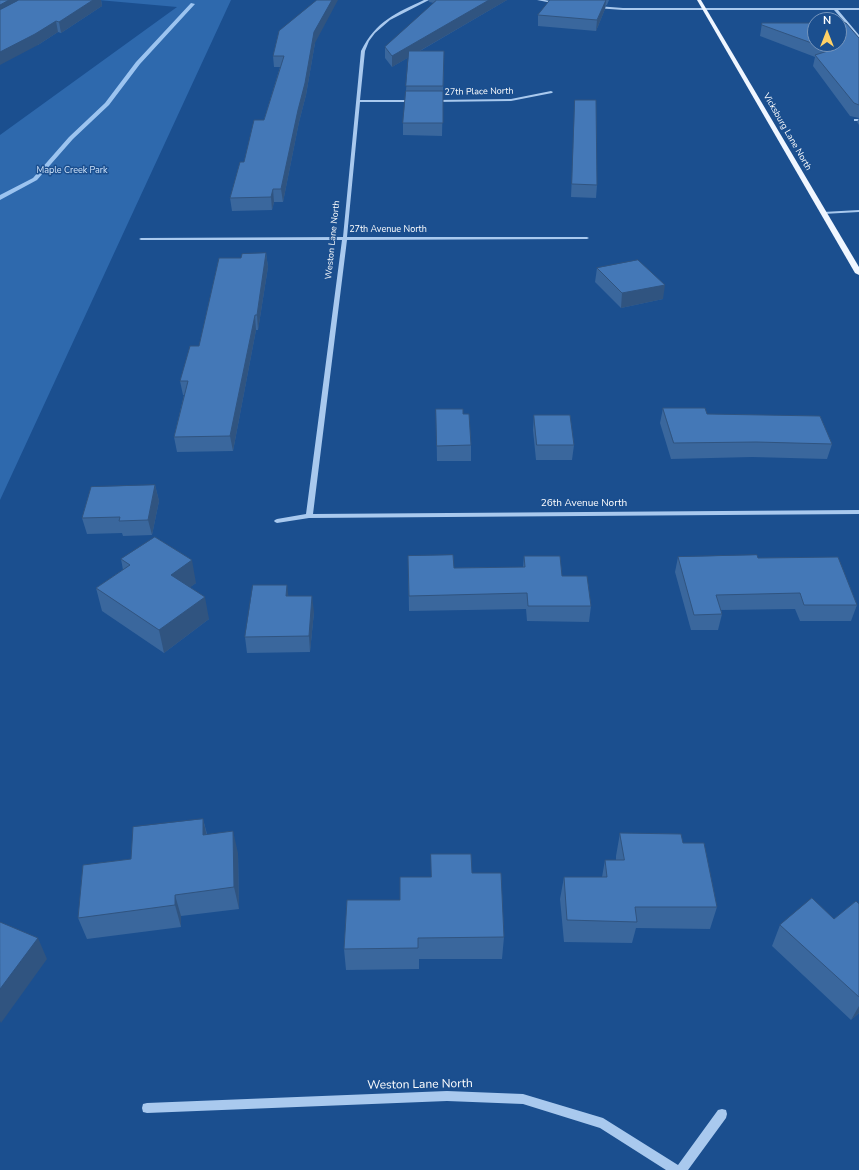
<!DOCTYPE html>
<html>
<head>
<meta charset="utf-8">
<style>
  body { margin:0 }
  #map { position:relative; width:859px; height:1170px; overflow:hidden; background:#1b4f8f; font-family:"Nunito Sans",sans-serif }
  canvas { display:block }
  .north { position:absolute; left:807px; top:12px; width:40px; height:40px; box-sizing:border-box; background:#1b4f8f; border:1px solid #7695bc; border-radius:50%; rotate:0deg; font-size:11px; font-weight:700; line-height:16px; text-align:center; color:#fff }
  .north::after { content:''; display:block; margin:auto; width:14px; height:18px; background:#ffd166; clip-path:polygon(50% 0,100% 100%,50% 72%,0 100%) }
</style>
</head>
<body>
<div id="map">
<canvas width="859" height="1170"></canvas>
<div class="north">N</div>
</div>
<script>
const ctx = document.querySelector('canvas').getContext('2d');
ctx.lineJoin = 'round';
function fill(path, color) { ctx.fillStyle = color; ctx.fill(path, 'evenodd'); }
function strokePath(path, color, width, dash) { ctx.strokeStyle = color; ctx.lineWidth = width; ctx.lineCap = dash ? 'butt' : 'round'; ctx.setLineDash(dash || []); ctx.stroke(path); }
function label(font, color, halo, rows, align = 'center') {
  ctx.font = font + ' "Nunito Sans",sans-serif'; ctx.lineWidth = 3; ctx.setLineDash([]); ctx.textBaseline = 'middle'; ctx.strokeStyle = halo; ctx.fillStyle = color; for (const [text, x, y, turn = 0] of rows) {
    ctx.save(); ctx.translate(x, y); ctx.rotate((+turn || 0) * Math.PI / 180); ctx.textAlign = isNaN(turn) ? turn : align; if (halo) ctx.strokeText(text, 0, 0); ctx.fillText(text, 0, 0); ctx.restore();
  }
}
const green = new Path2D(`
  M 98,0 L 231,0 L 0,500 L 0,135 L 177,7 Z`);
const stream = new Path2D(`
  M 191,3 L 195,4 L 140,64 L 109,105 L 73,139 L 37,180 L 0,200 L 0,195 L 33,178 L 69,137 L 105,103 L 136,62 Z`);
const minor = new Path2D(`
  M 424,0 L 429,0 L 390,20 L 375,33 L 369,41 L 365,51 L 360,100 L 414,100 L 416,101 L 414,102 L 360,102 L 347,237 L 587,237 L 589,238 L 587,239 L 347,240 L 313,514 L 859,510 L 859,514 L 309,518 L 277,523 L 275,522 L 274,521 L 275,520 L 277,519 L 306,514 L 342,240 L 141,240 L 139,239 L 141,238 L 343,237 L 361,51 C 376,21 396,13 424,0 Z
  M 537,0 L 545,0 L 559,3 L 557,4 Z
  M 597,6 L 623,8 L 859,8 L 859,10 L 838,10 L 859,35 L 859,38 L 834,10 L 623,10 L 596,8 Z
  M 551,91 L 553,92 L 552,93 L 511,101 L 434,102 L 432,101 L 434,100 L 511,99 Z
  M 855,119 L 859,119 L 859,121 L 854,121 L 854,119 Z
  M 859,210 L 859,212 L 823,214 L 821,213 L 823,212 Z
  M 447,1091 L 523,1094 L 603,1118 L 678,1165 L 718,1110 L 722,1109 L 726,1110 L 727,1114 L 726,1118 L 688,1170 L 666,1170 L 600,1128 L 523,1104 L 447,1101 L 147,1113 L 143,1112 L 142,1108 L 143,1104 L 147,1103 Z`);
const major = new Path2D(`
  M 697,0 L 701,0 L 859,267 L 859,275 L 855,273 Z`);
const wall = new Path2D(`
  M 0,0 L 101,0 L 102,6 L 61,33 L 58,32 L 38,45 Z
  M 429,0 L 507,0 L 420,51 L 444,51 L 442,136 L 403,135 L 403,123 L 409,57 L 392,67 L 385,58 L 385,47 L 434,3 L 429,2 Z
  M 550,0 L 609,0 L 607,5 L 606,5 L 605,9 L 596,31 L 538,26 L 538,15 Z
  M 762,23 L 859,38 L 859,125 L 857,122 L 859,118 L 850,116 L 813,66 L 815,57 L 760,36 Z
  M 315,43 L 306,95 L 299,122 L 283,202 L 274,202 L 272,210 L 232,211 L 230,198 L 244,162 L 264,120 L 280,67 L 274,67 L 273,56 Z
  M 575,100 L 597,185 L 596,198 L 571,197 Z
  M 266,253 L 268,267 L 258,330 L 256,330 L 233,451 L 177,452 L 174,437 L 184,395 L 183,395 L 180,381 L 199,346 L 241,258 Z
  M 597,268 L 663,299 L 621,308 L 595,282 Z
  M 663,408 L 707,414 L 832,444 L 827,459 L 752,457 L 671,459 L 660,423 Z
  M 436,409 L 463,414 L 471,445 L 471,461 L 437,461 Z
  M 534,415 L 574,445 L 572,460 L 536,460 L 533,430 Z
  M 155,485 L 159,501 L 152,535 L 123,536 L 122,533 L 87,534 L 82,518 Z
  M 408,556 L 454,568 L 523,567 L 524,556 L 562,576 L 591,606 L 589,622 L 527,621 L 526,609 L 409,611 Z
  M 678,557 L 758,558 L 857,605 L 851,621 L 800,621 L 795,609 L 721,610 L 722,614 L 718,630 L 691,630 L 675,572 Z
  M 121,559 L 196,583 L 190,587 L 209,619 L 164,653 L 102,611 L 96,588 L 123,570 Z
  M 288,596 L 314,612 L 310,652 L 247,653 L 245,637 Z
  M 203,819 L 207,834 L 238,853 L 239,909 L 181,916 L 181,927 L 87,939 L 78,918 L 131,859 Z
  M 620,833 L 683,843 L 717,907 L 710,929 L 636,928 L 632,943 L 564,942 L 560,899 L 564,877 L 602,877 L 605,860 L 616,860 L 616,856 Z
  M 472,873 L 504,937 L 502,959 L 419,959 L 419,969 L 346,970 L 344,949 L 400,900 L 431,877 Z
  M 859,904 L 859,1013 L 851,1020 L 772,946 L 780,925 L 834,919 Z`);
const shadedWall = new Path2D(`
  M 9,0 L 29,0 L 0,17 L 0,5 Z
  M 93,0 L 101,0 L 102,6 L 61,33 L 59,22 Z
  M 332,0 L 338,0 L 315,43 L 306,95 L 299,122 L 283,202 L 281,189 L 314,32 Z
  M 489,0 L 507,0 L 392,67 L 392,56 Z
  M 606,0 L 605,9 L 596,31 L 597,20 Z
  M 56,21 L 58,32 L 38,45 L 0,65 L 0,52 Z
  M 273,189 L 274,202 L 272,210 L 271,197 Z
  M 266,253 L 268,267 L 258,330 L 257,315 Z
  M 665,285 L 663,299 L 621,308 L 622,293 Z
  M 255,315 L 256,330 L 233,451 L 230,436 Z
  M 155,485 L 159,501 L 152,535 L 148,520 Z
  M 192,560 L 196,583 L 176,598 L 171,575 Z
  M 287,585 L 289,601 L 286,596 Z
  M 312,596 L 314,612 L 310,652 L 309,636 Z
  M 205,597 L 209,619 L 164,653 L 159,630 Z
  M 203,819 L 208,841 L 203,835 Z
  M 233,831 L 238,853 L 239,909 L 234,887 Z
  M 175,895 L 181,916 L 181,927 L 175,905 Z
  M 38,938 L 47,959 L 1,1023 L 0,1021 L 0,989 Z
  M 859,1006 L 859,1013 L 851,1020 Z`);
const building = new Path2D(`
  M 0,0 L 9,0 L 0,5 Z
  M 19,0 L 93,0 L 59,22 L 56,21 L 35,34 L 0,52 L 0,10 Z
  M 317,0 L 332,0 L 314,32 L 305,83 L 298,110 L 281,189 L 273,189 L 271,197 L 230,198 L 240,162 L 244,162 L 254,120 L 264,120 L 284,56 L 273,56 L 279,31 Z
  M 437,0 L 489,0 L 392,56 L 385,47 Z
  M 550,0 L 606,0 L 597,20 L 538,15 Z
  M 762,23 L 815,23 L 815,44 L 839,44 L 839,23 L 846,23 L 859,38 L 859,105 L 854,103 L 815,55 L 831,50 L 762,25 Z
  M 409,51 L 444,51 L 443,86 L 406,86 Z
  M 406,91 L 443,91 L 443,123 L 403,123 Z
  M 575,100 L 596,100 L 597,185 L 572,184 Z
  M 266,253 L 257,315 L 255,315 L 230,436 L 174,437 L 188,381 L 180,381 L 190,346 L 199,346 L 219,258 L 241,258 L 242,254 Z
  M 638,260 L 665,285 L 622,293 L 597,268 Z
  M 663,408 L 705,408 L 707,414 L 820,416 L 832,444 L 756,442 L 674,443 Z
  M 436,409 L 463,409 L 463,414 L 469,414 L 471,445 L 437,446 Z
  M 534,415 L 570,415 L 574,445 L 537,445 Z
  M 155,485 L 148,520 L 119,521 L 120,517 L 82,518 L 91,487 Z
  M 155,537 L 192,560 L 171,575 L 205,597 L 159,630 L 96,588 L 130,565 L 121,559 Z
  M 453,555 L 454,568 L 525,567 L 524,556 L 560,556 L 562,576 L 587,576 L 591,606 L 528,606 L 527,593 L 409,596 L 408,556 Z
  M 757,555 L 758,558 L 838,557 L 857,605 L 804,605 L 800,593 L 716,595 L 722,614 L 694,615 L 678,557 Z
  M 253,585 L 287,585 L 286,596 L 312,596 L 309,636 L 245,637 Z
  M 203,819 L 203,835 L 233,831 L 234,887 L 175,895 L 175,905 L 78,918 L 83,865 L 131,859 L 133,827 Z
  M 620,833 L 681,834 L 683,843 L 704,843 L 717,907 L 635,907 L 637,922 L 567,920 L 564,877 L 607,877 L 605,860 L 624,860 Z
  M 431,854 L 471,854 L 472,873 L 501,873 L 504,937 L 418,938 L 418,948 L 344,949 L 347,900 L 400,900 L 400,877 L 431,877 Z
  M 812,898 L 834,919 L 856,901 L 859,904 L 859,997 L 780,925 Z
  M 0,922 L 38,938 L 0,989 Z`);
const farStreetnames = [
  ["27th Place North",479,92,-1],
  ["Vicksburg Lane North",787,132,60],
  ["27th Avenue North",388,230],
  ["Weston Lane North",333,240,-84]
];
const farParknames = [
  ["Maple Creek Park",72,171]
];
const streetNames = [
  ["26th Avenue North",584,504]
];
const nearStreetnames = [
  ["Weston Lane North",420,1085,-1]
];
fill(green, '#2e69ad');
fill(stream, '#9cc4f0');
fill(minor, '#a9c9ee');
fill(major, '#f0f6ff');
fill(wall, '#3a679d');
fill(shadedWall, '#305480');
fill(building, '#4478b7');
strokePath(building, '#305480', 1);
label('9px', '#fff', '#1b4f8f', farStreetnames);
label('9px', '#cfe3fa', '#1b4f8f', farParknames);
label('10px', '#fff', '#1b4f8f', streetNames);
label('12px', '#fff', '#1b4f8f', nearStreetnames);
</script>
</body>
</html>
